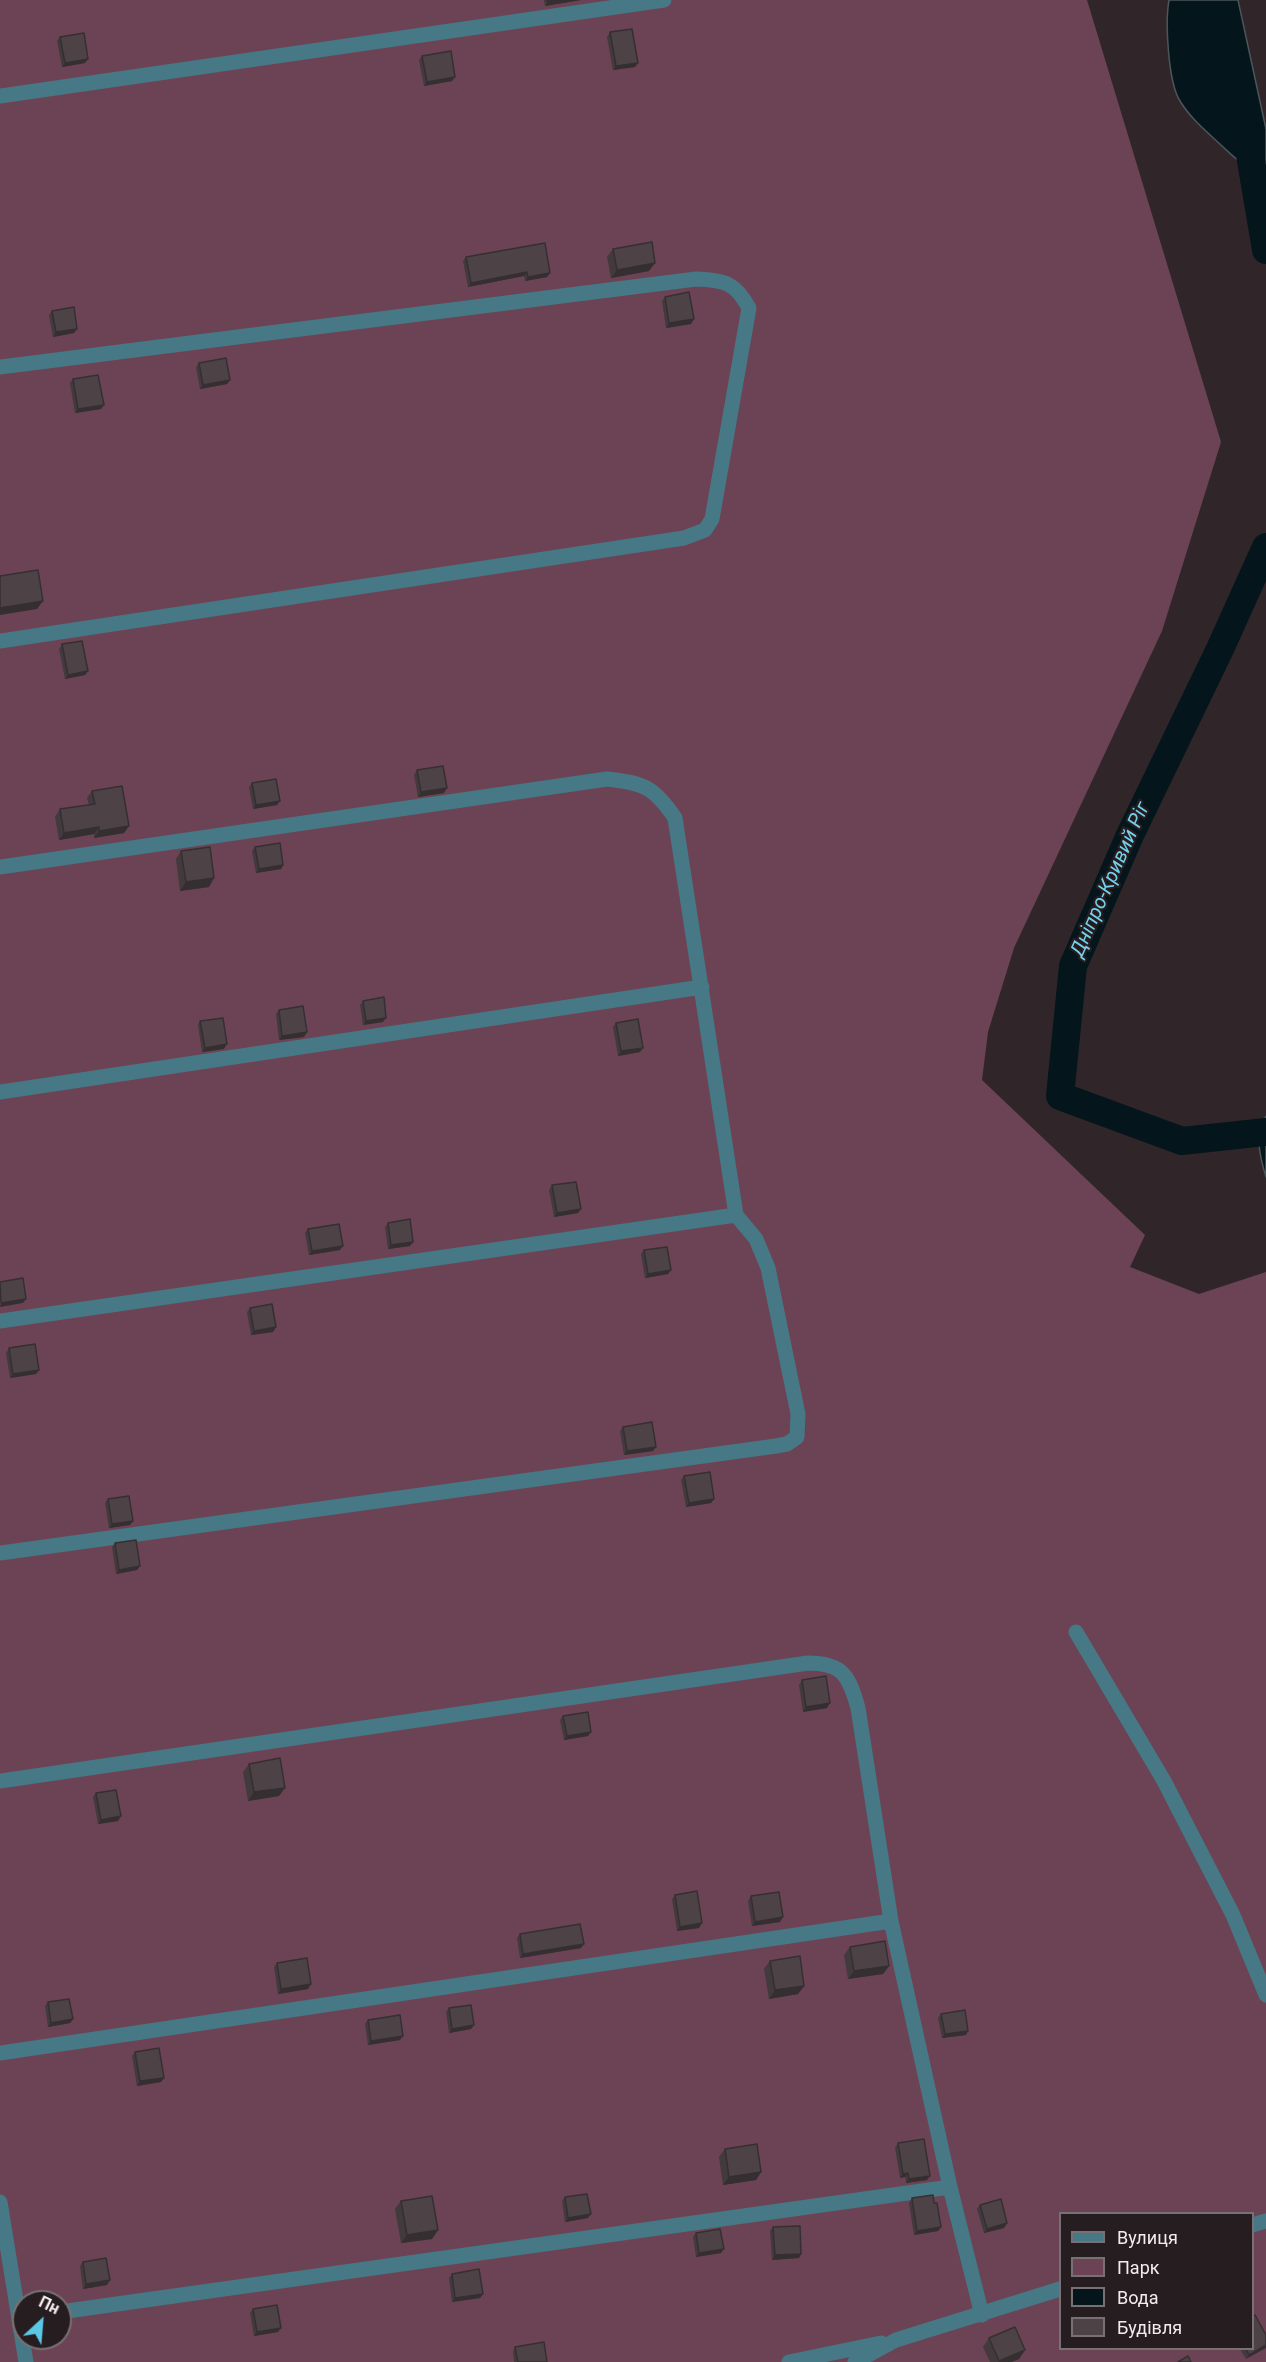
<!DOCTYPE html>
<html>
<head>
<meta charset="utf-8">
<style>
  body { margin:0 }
  #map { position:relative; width:1266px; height:2362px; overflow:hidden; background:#30262a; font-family:Roboto,sans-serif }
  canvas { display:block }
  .legend { position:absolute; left:1059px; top:2212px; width:195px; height:138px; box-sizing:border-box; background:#261d20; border:2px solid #787072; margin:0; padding:8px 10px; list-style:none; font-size:18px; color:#f3ecee }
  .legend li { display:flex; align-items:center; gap:12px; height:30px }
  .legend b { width:30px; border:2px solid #787072 }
  .north { position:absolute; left:12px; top:2290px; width:60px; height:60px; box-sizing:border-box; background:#261d20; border:2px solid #787072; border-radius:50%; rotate:26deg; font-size:16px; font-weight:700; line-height:24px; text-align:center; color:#f3ecee }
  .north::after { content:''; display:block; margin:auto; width:21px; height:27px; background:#5ac8e5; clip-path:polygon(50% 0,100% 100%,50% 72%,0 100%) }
</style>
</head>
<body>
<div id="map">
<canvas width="1266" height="2362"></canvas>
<ul class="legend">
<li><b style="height:8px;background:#477886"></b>Вулиця</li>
<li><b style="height:16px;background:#6c4354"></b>Парк</li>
<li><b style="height:16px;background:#04161b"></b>Вода</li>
<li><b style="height:16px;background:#4d4347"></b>Будівля</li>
</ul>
<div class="north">Пн</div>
</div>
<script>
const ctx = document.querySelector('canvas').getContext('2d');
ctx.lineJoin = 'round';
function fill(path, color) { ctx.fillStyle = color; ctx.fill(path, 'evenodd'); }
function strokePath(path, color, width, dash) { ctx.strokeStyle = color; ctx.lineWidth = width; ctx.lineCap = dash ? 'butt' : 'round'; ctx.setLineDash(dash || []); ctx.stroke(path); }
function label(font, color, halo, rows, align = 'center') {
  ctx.font = font + ' Roboto,sans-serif'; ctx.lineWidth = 4.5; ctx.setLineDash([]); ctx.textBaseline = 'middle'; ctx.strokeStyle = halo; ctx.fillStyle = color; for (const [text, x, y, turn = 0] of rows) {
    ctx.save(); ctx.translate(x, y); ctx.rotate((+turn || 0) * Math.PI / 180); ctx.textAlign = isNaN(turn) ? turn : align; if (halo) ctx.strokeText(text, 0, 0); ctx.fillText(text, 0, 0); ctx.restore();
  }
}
const green = new Path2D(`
  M 0,0 L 1087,0 L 1221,442 L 1162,631 L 1014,948 L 988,1032 L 982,1080 L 1145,1235 L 1130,1267 L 1199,1294 L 1266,1272 L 1266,2362 L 0,2362 ZM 1060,2214 L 1252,2214 L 1252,2348 L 1060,2348 ZM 24,2302 L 60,2302 L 60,2338 L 24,2338 Z`);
const water = new Path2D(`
  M 1169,0 L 1238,0 L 1266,129 L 1266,163 L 1261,168 C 1243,168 1234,157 1222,146 C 1207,132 1191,119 1180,101 C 1168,82 1165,22 1169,0 Z
  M 1266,1116 L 1266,1177 C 1259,1154 1255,1137 1266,1116 Z`);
const canal = new Path2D(`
  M 1246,131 L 1266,250
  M 1266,547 L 1220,649 L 1130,835 L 1073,966 L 1060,1096 L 1182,1141 L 1266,1132`);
const minor = new Path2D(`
  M 0,96 L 664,0
  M 0,367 L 696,279 C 724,280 735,282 749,308 L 712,519 L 705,530 L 684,538 L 0,641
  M 0,867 L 607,779 C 644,783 654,787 675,818 L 736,1215 L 756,1239 L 768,1268 L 798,1414 L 797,1437 L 787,1444 L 776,1446 L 0,1553
  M 0,1092 L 702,987
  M 0,1321 L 736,1215
  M 1076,1632 L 1164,1781 L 1233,1915 L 1266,1995
  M 0,1781 L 808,1663 C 843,1663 849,1676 858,1708 L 891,1921 L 950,2187 L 982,2315
  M 0,2053 L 891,1921
  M 0,2202 L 26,2362
  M 1252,2225 L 1266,2221
  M 60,2312 L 950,2187
  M 789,2362 L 881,2343
  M 855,2362 L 896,2340 L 1060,2289`);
const wall = new Path2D(`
  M 544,0 L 581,0 L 545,6 Z
  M 610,32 L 635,67 L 613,70 L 607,37 Z
  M 60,37 L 85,63 L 62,67 L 57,41 Z
  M 422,56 L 455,77 L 452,81 L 424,86 L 419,60 Z
  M 613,249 L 649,271 L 611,278 L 607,257 Z
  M 466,257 L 547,277 L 525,281 L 524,276 L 468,287 L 463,261 Z
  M 665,297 L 694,319 L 691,324 L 666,328 L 662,301 Z
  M 52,311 L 77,329 L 74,333 L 53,337 L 49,315 Z
  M 199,363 L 230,380 L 227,384 L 200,389 L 196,367 Z
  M 73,379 L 101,409 L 75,413 L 70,383 Z
  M 62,644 L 88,671 L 85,675 L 65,679 L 59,649 Z
  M 417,770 L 447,788 L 444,793 L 418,797 L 414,775 Z
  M 252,783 L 277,805 L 253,809 L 249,787 Z
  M 92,791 L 129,826 L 124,833 L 94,838 L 94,834 L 59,840 L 55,817 L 60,809 L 89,805 L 87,798 Z
  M 255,847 L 283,865 L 281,869 L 256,873 L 252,851 Z
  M 181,851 L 209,887 L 180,891 L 176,859 Z
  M 363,1001 L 383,1022 L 363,1025 L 360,1005 Z
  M 279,1010 L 304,1037 L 279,1040 L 276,1014 Z
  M 200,1021 L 224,1049 L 202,1052 L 198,1025 Z
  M 616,1023 L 640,1052 L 618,1056 L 613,1027 Z
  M 552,1185 L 578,1213 L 554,1217 L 549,1190 Z
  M 388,1223 L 410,1246 L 388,1249 L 385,1227 Z
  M 308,1229 L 340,1250 L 309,1255 L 305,1233 Z
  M 644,1250 L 671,1270 L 668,1274 L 645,1278 L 641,1254 Z
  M 250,1308 L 276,1327 L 273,1332 L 251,1335 L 247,1312 Z
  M 9,1348 L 39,1370 L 36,1374 L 10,1378 L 6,1353 Z
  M 623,1427 L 656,1447 L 653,1451 L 624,1455 L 620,1431 Z
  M 684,1476 L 714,1499 L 711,1503 L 686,1507 L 681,1480 Z
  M 108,1499 L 133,1521 L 130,1525 L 109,1528 L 105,1503 Z
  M 115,1543 L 140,1566 L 137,1570 L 116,1574 L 112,1547 Z
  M 802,1680 L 827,1708 L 803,1712 L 799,1685 Z
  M 563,1716 L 588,1736 L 564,1740 L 560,1720 Z
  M 249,1764 L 279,1796 L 248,1801 L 243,1772 Z
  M 96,1793 L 118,1821 L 98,1824 L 93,1797 Z
  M 675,1895 L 699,1928 L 677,1931 L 672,1899 Z
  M 751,1896 L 780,1922 L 752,1926 L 748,1901 Z
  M 520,1934 L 581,1948 L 520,1958 L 517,1938 Z
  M 850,1947 L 889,1966 L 883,1974 L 848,1979 L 844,1955 Z
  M 770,1961 L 804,1986 L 798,1994 L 769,1999 L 764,1969 Z
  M 277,1963 L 308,1989 L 278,1994 L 274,1967 Z
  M 48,2002 L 73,2019 L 70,2023 L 48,2027 L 45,2006 Z
  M 449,2008 L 471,2029 L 449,2033 L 446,2012 Z
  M 941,2014 L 966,2035 L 942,2038 L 938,2018 Z
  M 368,2020 L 400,2040 L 368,2045 L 365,2024 Z
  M 135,2052 L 164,2078 L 161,2082 L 137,2086 L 132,2056 Z
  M 898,2143 L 927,2180 L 906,2183 L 905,2177 L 900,2178 L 895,2148 Z
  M 725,2149 L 761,2172 L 756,2180 L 723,2185 L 719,2157 Z
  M 565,2197 L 588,2218 L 565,2222 L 562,2201 Z
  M 912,2198 L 934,2203 L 941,2227 L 938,2231 L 914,2235 L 909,2203 Z
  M 401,2201 L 438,2230 L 432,2239 L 401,2243 L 395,2209 Z
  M 980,2205 L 1007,2223 L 1004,2228 L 984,2233 L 977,2209 Z
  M 773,2227 L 799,2258 L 772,2260 L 770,2231 Z
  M 696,2233 L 721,2253 L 696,2257 L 693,2237 Z
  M 83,2262 L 110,2280 L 107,2285 L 83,2289 L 80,2266 Z
  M 452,2274 L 483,2294 L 480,2298 L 452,2302 L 449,2278 Z
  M 253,2309 L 278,2332 L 254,2336 L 250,2313 Z
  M 1266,2335 L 1246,2359 L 1240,2349 L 1252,2349 Z
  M 989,2338 L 1025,2350 L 1019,2359 L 1011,2362 L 990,2362 L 983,2347 Z
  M 515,2347 L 547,2362 L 514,2362 L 513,2351 Z`);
const shadedWall = new Path2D(`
  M 560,0 L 581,0 L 545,6 L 548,2 Z
  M 88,59 L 85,63 L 62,67 L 65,63 Z
  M 638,63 L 635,67 L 613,70 L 616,66 Z
  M 455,77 L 452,81 L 424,86 L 427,82 Z
  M 655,263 L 649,271 L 611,278 L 617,270 Z
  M 527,272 L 524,276 L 468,287 L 471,283 Z
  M 550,273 L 547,277 L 525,281 L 528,277 Z
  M 694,319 L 691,324 L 666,328 L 669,323 Z
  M 77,329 L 74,333 L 53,337 L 56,332 Z
  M 230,380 L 227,384 L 200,389 L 203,385 Z
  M 104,405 L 101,409 L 75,413 L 78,409 Z
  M 43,601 L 37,609 L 0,615 L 0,608 Z
  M 88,671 L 85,675 L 65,679 L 68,675 Z
  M 447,788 L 444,793 L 418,797 L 421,792 Z
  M 280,801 L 277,805 L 253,809 L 256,805 Z
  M 129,826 L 124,833 L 94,838 L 99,831 Z
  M 99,827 L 94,834 L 59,840 L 64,833 Z
  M 283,865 L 281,869 L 256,873 L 259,869 Z
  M 214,878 L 209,887 L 180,891 L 186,882 Z
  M 386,1018 L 383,1022 L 363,1025 L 366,1021 Z
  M 307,1032 L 304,1037 L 279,1040 L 282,1036 Z
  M 227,1044 L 224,1049 L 202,1052 L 205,1048 Z
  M 643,1048 L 640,1052 L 618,1056 L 621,1051 Z
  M 581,1209 L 578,1213 L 554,1217 L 557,1213 Z
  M 413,1242 L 410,1246 L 388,1249 L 391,1245 Z
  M 343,1246 L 340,1250 L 309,1255 L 312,1251 Z
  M 671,1270 L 668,1274 L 645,1278 L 648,1274 Z
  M 26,1299 L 23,1303 L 0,1307 L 1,1303 Z
  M 276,1327 L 273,1332 L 251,1335 L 254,1331 Z
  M 39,1370 L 36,1374 L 10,1378 L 13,1374 Z
  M 656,1447 L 653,1451 L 624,1455 L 627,1451 Z
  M 714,1499 L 711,1503 L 686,1507 L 689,1503 Z
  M 133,1521 L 130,1525 L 109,1528 L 112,1524 Z
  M 140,1566 L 137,1570 L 116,1574 L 119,1570 Z
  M 830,1703 L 827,1708 L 803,1712 L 806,1707 Z
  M 591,1732 L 588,1736 L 564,1740 L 567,1736 Z
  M 285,1788 L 279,1796 L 248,1801 L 254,1792 Z
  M 121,1816 L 118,1821 L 98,1824 L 101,1820 Z
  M 783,1917 L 780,1922 L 752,1926 L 755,1922 Z
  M 702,1923 L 699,1928 L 677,1931 L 680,1927 Z
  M 584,1944 L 581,1948 L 520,1958 L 523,1954 Z
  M 889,1966 L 883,1974 L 848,1979 L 854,1971 Z
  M 311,1984 L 308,1989 L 278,1994 L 281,1989 Z
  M 804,1986 L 798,1994 L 769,1999 L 775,1990 Z
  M 73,2019 L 70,2023 L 48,2027 L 51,2023 Z
  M 474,2025 L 471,2029 L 449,2033 L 452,2029 Z
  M 968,2031 L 966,2035 L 942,2038 L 945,2034 Z
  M 403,2036 L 400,2040 L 368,2045 L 371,2041 Z
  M 164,2078 L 161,2082 L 137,2086 L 140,2081 Z
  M 761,2172 L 756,2180 L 723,2185 L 729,2177 Z
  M 908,2173 L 905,2177 L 900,2178 L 903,2174 Z
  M 930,2176 L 927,2180 L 906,2183 L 909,2179 Z
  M 591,2214 L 588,2218 L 565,2222 L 568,2218 Z
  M 1007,2223 L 1004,2228 L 984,2233 L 987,2229 Z
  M 941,2227 L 938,2231 L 914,2235 L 917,2231 Z
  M 438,2230 L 432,2239 L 401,2243 L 407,2235 Z
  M 724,2249 L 721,2253 L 696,2257 L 699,2253 Z
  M 801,2254 L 799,2258 L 772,2260 L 775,2255 Z
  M 110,2280 L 107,2285 L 83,2289 L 86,2284 Z
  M 483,2294 L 480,2298 L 452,2302 L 455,2298 Z
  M 281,2328 L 278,2332 L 254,2336 L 257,2332 Z
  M 1266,2345 L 1266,2348 L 1246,2359 L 1249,2355 Z
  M 1025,2350 L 1019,2359 L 1011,2362 L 999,2362 Z`);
const building = new Path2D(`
  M 547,0 L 560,0 L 548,2 Z
  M 632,29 L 638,63 L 616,66 L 610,32 Z
  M 84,33 L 88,59 L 65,63 L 60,37 Z
  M 451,51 L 455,77 L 427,82 L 422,56 Z
  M 652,242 L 655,263 L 617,270 L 613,249 Z
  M 545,243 L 550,273 L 528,277 L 527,272 L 471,283 L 466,257 Z
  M 689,292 L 694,319 L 669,323 L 665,297 Z
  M 74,307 L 77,329 L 56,332 L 52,311 Z
  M 226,358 L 230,380 L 203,385 L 199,363 Z
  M 98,375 L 104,405 L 78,409 L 73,379 Z
  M 38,570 L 43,601 L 0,608 L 0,576 Z
  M 82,641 L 88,671 L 68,675 L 62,644 Z
  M 443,766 L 447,788 L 421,792 L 417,770 Z
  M 276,779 L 280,801 L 256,805 L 252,783 Z
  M 122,786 L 129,826 L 99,831 L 99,827 L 64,833 L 60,809 L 95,804 L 92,791 Z
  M 280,843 L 283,865 L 259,869 L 255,847 Z
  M 210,847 L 214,878 L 186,882 L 181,851 Z
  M 384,997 L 386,1018 L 366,1021 L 363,1001 Z
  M 303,1006 L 307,1032 L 282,1036 L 279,1010 Z
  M 223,1018 L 227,1044 L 205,1048 L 200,1021 Z
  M 638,1019 L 643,1048 L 621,1051 L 616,1023 Z
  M 576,1182 L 581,1209 L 557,1213 L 552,1185 Z
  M 410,1219 L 413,1242 L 391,1245 L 388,1223 Z
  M 339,1224 L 343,1246 L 312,1251 L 308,1229 Z
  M 667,1247 L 671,1270 L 648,1274 L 644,1250 Z
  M 23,1278 L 26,1299 L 1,1303 L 0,1282 Z
  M 272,1304 L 276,1327 L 254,1331 L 250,1308 Z
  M 35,1344 L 39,1370 L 13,1374 L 9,1348 Z
  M 652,1422 L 656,1447 L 627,1451 L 623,1427 Z
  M 710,1472 L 714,1499 L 689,1503 L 684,1476 Z
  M 129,1496 L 133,1521 L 112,1524 L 108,1499 Z
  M 136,1540 L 140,1566 L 119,1570 L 115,1543 Z
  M 826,1676 L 830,1703 L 806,1707 L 802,1680 Z
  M 588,1712 L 591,1732 L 567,1736 L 563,1716 Z
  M 280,1758 L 285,1788 L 254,1792 L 249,1764 Z
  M 116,1790 L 121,1816 L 101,1820 L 96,1793 Z
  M 697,1891 L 702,1923 L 680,1927 L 675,1895 Z
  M 779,1892 L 783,1917 L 755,1922 L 751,1896 Z
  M 580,1924 L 584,1944 L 523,1954 L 520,1934 Z
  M 885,1941 L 889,1966 L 854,1971 L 850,1947 Z
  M 800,1956 L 804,1986 L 775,1990 L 770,1961 Z
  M 307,1958 L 311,1984 L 281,1989 L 277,1963 Z
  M 69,1999 L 73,2019 L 51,2023 L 48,2002 Z
  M 471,2005 L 474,2025 L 452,2029 L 449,2008 Z
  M 965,2010 L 968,2031 L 945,2034 L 941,2014 Z
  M 400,2015 L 403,2036 L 371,2041 L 368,2020 Z
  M 159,2048 L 164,2078 L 140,2081 L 135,2052 Z
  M 924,2139 L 930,2176 L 909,2179 L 908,2173 L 903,2174 L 898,2143 Z
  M 757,2144 L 761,2172 L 729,2177 L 725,2149 Z
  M 587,2194 L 591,2214 L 568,2218 L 565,2197 Z
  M 933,2195 L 934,2203 L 937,2203 L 941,2227 L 917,2231 L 912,2198 Z
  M 432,2196 L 438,2230 L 407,2235 L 401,2201 Z
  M 1001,2199 L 1007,2223 L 987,2229 L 980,2205 Z
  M 800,2226 L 801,2254 L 775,2255 L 773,2227 Z
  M 720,2229 L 724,2249 L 699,2253 L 696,2233 Z
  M 106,2258 L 110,2280 L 86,2284 L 83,2262 Z
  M 479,2269 L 483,2294 L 455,2298 L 452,2274 Z
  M 277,2305 L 281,2328 L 257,2332 L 253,2309 Z
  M 1255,2315 L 1266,2335 L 1266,2345 L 1249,2355 L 1246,2349 L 1252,2349 L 1252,2316 Z
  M 1015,2327 L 1025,2350 L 999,2361 L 989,2338 Z
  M 544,2342 L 547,2362 L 518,2362 L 515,2347 Z
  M 1188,2356 L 1191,2362 L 1178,2362 Z`);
const waterNames = [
  ["Дніпро-Кривий Ріг",1111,880,-66]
];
fill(green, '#6c4354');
fill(water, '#04161b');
strokePath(water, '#4c565a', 1.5);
strokePath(canal, '#04161b', 28);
strokePath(minor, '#477886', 15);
fill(wall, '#423a3d');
fill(shadedWall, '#362f32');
fill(building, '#4d4347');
strokePath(building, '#362f32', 1.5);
label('italic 20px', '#72d2ed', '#261d20', waterNames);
</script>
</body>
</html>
